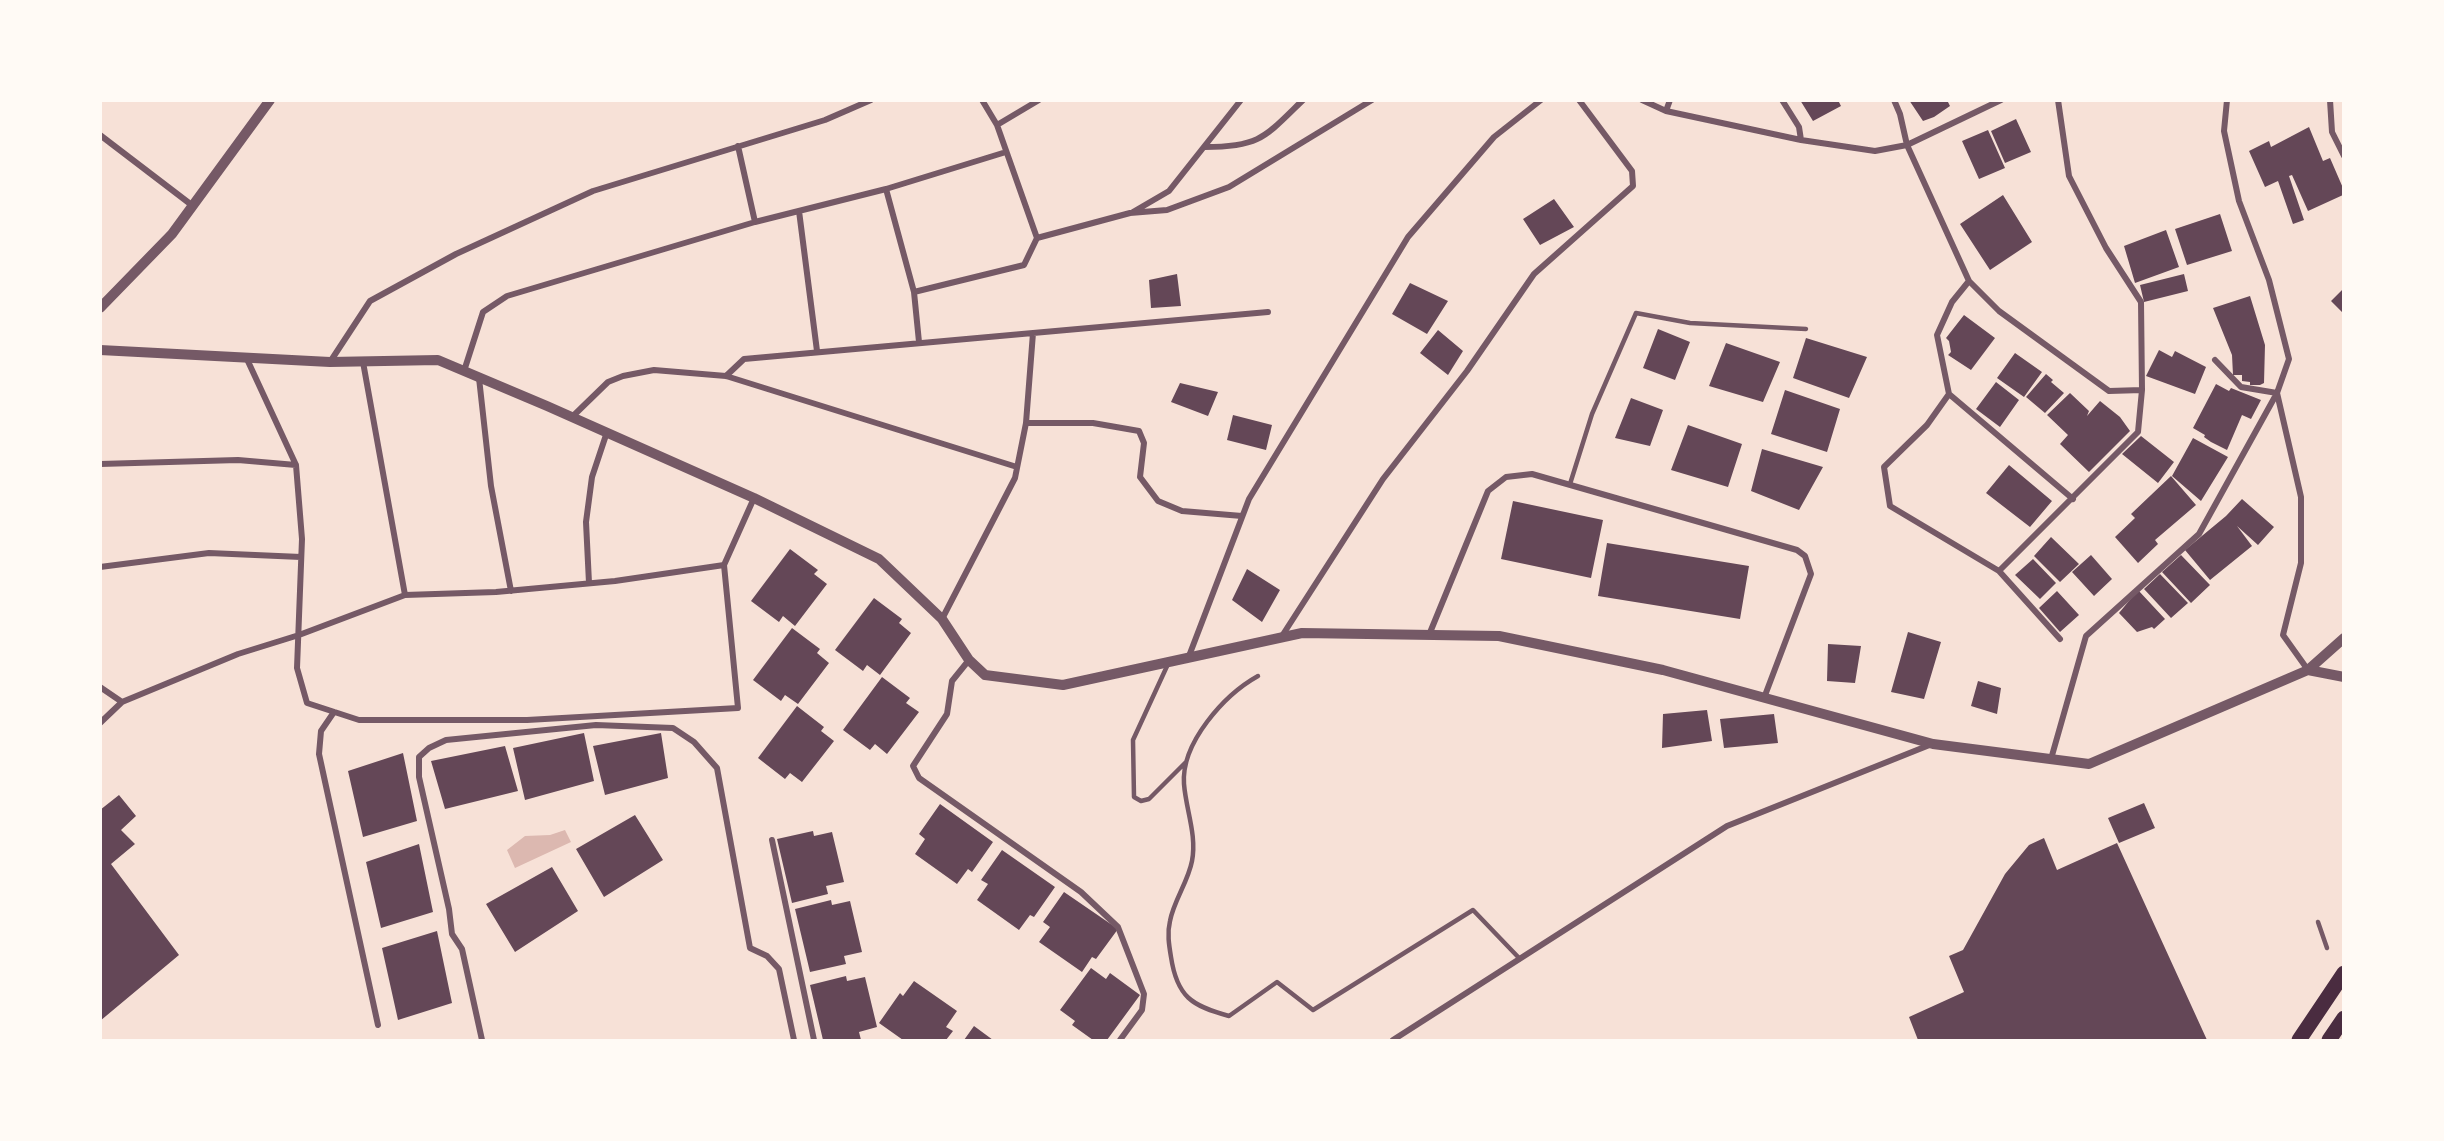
<!DOCTYPE html>
<html>
<head>
<meta charset="utf-8">
<style>
  body { margin:0 }
  #map { position:relative; width:2444px; height:1141px; overflow:hidden; background:#f7e1d7; font-family:"Asap Condensed",sans-serif }
  canvas { display:block }
  .frame { position:absolute; inset:0; border:102px solid #fffaf5; pointer-events:none }
</style>
</head>
<body>
<div id="map">
<canvas width="2444" height="1141"></canvas>
<div class="frame"></div>
</div>
<script>
const ctx = document.querySelector('canvas').getContext('2d');
ctx.lineJoin = 'round';
function fill(path, color) { ctx.fillStyle = color; ctx.fill(path, 'evenodd'); }
function strokePath(path, color, width, dash) { ctx.strokeStyle = color; ctx.lineWidth = width; ctx.lineCap = dash ? 'butt' : 'round'; ctx.setLineDash(dash || []); ctx.stroke(path); }
const water = new Path2D(`
  M 565,830 L 571,842 L 515,868 L 507,850 L 525,836 L 550,835 Z`);
const building = new Path2D(`
  M 1800,100 L 1838,100 L 1841,106 L 1813,121 Z
  M 1909,100 L 1947,100 L 1950,106 L 1934,117 L 1923,121 Z
  M 2016,119 L 2031,152 L 2005,163 L 1991,131 Z
  M 2309,127 L 2323,161 L 2330,158 L 2343,188 L 2343,195 L 2308,211 L 2292,175 L 2289,176 L 2304,220 L 2293,224 L 2278,181 L 2265,187 L 2249,151 L 2269,141 L 2271,147 Z
  M 1988,130 L 2005,168 L 1979,179 L 1962,141 Z
  M 2003,195 L 2032,242 L 1990,270 L 1960,224 Z
  M 1554,199 L 1574,227 L 1540,245 L 1523,219 Z
  M 2220,214 L 2232,251 L 2187,265 L 2175,229 Z
  M 2166,230 L 2179,267 L 2135,283 L 2124,246 Z
  M 1177,274 L 1181,306 L 1151,308 L 1149,280 Z
  M 2184,274 L 2188,291 L 2144,302 L 2140,285 Z
  M 1410,283 L 1448,301 L 1427,334 L 1392,314 Z
  M 2343,289 L 2343,313 L 2331,301 Z
  M 2250,296 L 2265,345 L 2264,383 L 2260,385 L 2250,385 L 2250,382 L 2242,381 L 2242,375 L 2233,375 L 2232,355 L 2213,308 Z
  M 1964,315 L 1995,338 L 1971,370 L 1948,355 L 1951,352 L 1949,341 L 1946,338 Z
  M 1658,329 L 1690,342 L 1675,380 L 1643,368 Z
  M 1438,330 L 1463,351 L 1448,375 L 1420,353 Z
  M 1806,338 L 1867,357 L 1849,398 L 1793,378 Z
  M 1726,343 L 1780,362 L 1763,402 L 1709,386 Z
  M 2159,350 L 2172,357 L 2175,351 L 2206,367 L 2195,394 L 2146,376 Z
  M 2015,353 L 2042,372 L 2024,397 L 1997,378 Z
  M 2046,374 L 2053,380 L 2051,382 L 2064,393 L 2045,413 L 2026,397 Z
  M 1996,382 L 2019,400 L 2000,427 L 1976,409 Z
  M 1180,383 L 1218,392 L 1208,416 L 1171,402 Z
  M 2216,384 L 2229,391 L 2231,388 L 2261,400 L 2251,419 L 2242,415 L 2227,450 L 2211,442 L 2204,437 L 2205,435 L 2193,428 Z
  M 1785,390 L 1840,409 L 1827,452 L 1771,434 Z
  M 2070,393 L 2089,411 L 2087,416 L 2100,401 L 2120,417 L 2130,431 L 2089,472 L 2060,444 L 2068,435 L 2047,415 Z
  M 1631,398 L 1663,410 L 1650,446 L 1615,438 Z
  M 1233,415 L 1272,425 L 1266,450 L 1227,440 Z
  M 1688,425 L 1742,444 L 1728,487 L 1671,470 Z
  M 2141,436 L 2174,462 L 2158,483 L 2122,454 Z
  M 2193,438 L 2228,457 L 2201,501 L 2172,476 Z
  M 1762,449 L 1823,467 L 1799,510 L 1751,491 Z
  M 2009,465 L 2052,501 L 2030,527 L 1986,493 Z
  M 2171,476 L 2196,505 L 2155,540 L 2158,544 L 2138,563 L 2115,537 L 2135,518 L 2131,514 Z
  M 2242,499 L 2274,527 L 2258,545 L 2237,526 L 2252,546 L 2210,580 L 2185,550 L 2226,516 Z
  M 1513,501 L 1603,520 L 1591,578 L 1501,559 Z
  M 2051,537 L 2079,564 L 2060,582 L 2034,556 Z
  M 1607,543 L 1749,566 L 1740,619 L 1598,596 Z
  M 790,549 L 818,570 L 814,574 L 827,584 L 795,626 L 783,616 L 779,622 L 751,601 Z
  M 2091,555 L 2112,579 L 2094,596 L 2072,572 Z
  M 2181,555 L 2210,585 L 2191,603 L 2162,572 Z
  M 2033,559 L 2056,583 L 2040,599 L 2015,575 Z
  M 1247,569 L 1280,590 L 1262,622 L 1232,600 Z
  M 2160,574 L 2188,603 L 2171,618 L 2144,589 Z
  M 2138,590 L 2165,619 L 2154,629 L 2152,627 L 2137,632 L 2119,613 Z
  M 2057,591 L 2079,615 L 2060,632 L 2039,608 Z
  M 874,598 L 902,619 L 899,623 L 911,633 L 880,675 L 867,665 L 863,671 L 835,650 Z
  M 792,628 L 820,649 L 817,653 L 829,663 L 798,704 L 785,695 L 781,701 L 753,680 Z
  M 1908,632 L 1941,642 L 1924,699 L 1891,692 Z
  M 1828,644 L 1861,646 L 1855,683 L 1827,681 Z
  M 882,677 L 910,698 L 906,703 L 919,712 L 887,754 L 875,744 L 870,750 L 843,730 Z
  M 1978,681 L 2001,688 L 1997,714 L 1971,706 Z
  M 797,706 L 824,727 L 821,731 L 834,741 L 802,782 L 790,773 L 785,779 L 758,758 Z
  M 1707,710 L 1712,741 L 1662,748 L 1663,714 Z
  M 1774,714 L 1778,743 L 1724,748 L 1720,719 Z
  M 584,733 L 594,781 L 525,800 L 513,748 Z
  M 661,733 L 668,778 L 605,795 L 593,746 Z
  M 505,746 L 518,791 L 445,809 L 431,761 Z
  M 403,753 L 417,821 L 363,837 L 348,771 Z
  M 119,795 L 136,816 L 121,830 L 135,844 L 111,864 L 179,955 L 100,1021 L 100,810 Z
  M 2144,803 L 2155,828 L 2119,843 L 2108,818 Z
  M 940,804 L 993,842 L 972,872 L 968,869 L 957,884 L 915,854 L 925,839 L 919,834 Z
  M 635,815 L 663,860 L 604,897 L 576,849 Z
  M 813,831 L 814,836 L 832,832 L 844,882 L 826,886 L 828,894 L 792,903 L 777,839 Z
  M 2044,838 L 2057,870 L 2117,843 L 2207,1040 L 1918,1040 L 1909,1017 L 1964,992 L 1949,956 L 1963,950 L 2005,874 L 2029,845 Z
  M 419,844 L 433,912 L 381,928 L 366,862 Z
  M 1002,850 L 1055,887 L 1034,917 L 1030,915 L 1019,930 L 977,900 L 988,884 L 981,880 Z
  M 552,867 L 578,911 L 515,952 L 486,904 Z
  M 1064,892 L 1118,929 L 1096,959 L 1092,957 L 1082,972 L 1039,942 L 1050,927 L 1043,922 Z
  M 831,900 L 832,905 L 850,901 L 862,952 L 844,956 L 846,964 L 810,972 L 795,909 Z
  M 437,931 L 452,1003 L 398,1020 L 382,948 Z
  M 1091,968 L 1106,979 L 1110,973 L 1140,995 L 1107,1040 L 1093,1040 L 1072,1025 L 1075,1021 L 1060,1010 Z
  M 846,976 L 847,981 L 865,977 L 877,1027 L 859,1032 L 861,1040 L 823,1040 L 810,985 Z
  M 914,981 L 957,1011 L 946,1027 L 953,1031 L 946,1040 L 903,1040 L 879,1023 L 900,993 L 903,996 Z
  M 974,1026 L 993,1040 L 964,1040 Z`);
const service = new Path2D(`
  M 1570,484 L 1592,414 L 1636,313 L 1690,323 L 1806,329
  M 1168,664 L 1133,740 L 1134,797 L 1141,801 L 1149,799 L 1185,763
  M 1258,676 C 1224,695 1181,743 1184,784 C 1186,810 1197,835 1192,861 C 1188,882 1174,900 1170,921 C 1167,933 1169,945 1171,957 C 1177,997 1192,1006 1229,1016 L 1277,982 L 1313,1010 L 1473,910 L 1520,959
  M 2318,922 L 2327,948`);
const minor = new Path2D(`
  M 982,100 L 997,125 L 1037,238
  M 1642,100 L 1666,111 L 1801,140 L 1875,151 L 1907,145 L 2001,100
  M 1782,100 L 1799,127 L 1801,140
  M 1894,100 L 1900,114 L 1907,145 L 1969,281 L 1999,311 L 2109,391 L 2142,390
  M 2330,100 L 2332,132 L 2344,156
  M 1666,111 L 1670,100
  M 997,125 L 1039,100
  M 100,135 L 193,206
  M 738,146 L 755,222 L 886,189 L 1006,152
  M 1205,147 C 1260,147 1265,137 1303,100
  M 886,189 L 914,292 L 919,342
  M 799,211 L 817,351
  M 1133,212 L 1169,191 L 1241,100
  M 1969,281 L 1952,302 L 1937,335 L 1949,394 L 1927,425 L 1884,467 L 1890,506 L 1999,571 L 2138,432 L 2142,390 L 2141,302 L 2106,248 L 2069,176 L 2058,100
  M 914,292 L 1024,265 L 1037,238 L 1130,213 L 1167,210 L 1229,187 L 1372,100
  M 1033,333 L 1268,312
  M 246,357 L 296,465 L 302,539 L 297,668 L 307,703 L 359,720 L 527,720 L 738,708 L 724,565 L 754,498
  M 2215,360 L 2241,387 L 2277,393 L 2301,497 L 2301,563 L 2283,635 L 2308,670
  M 330,362 L 370,301 L 456,254 L 593,191 L 825,120 L 871,100
  M 363,362 L 405,595
  M 464,371 L 483,312 L 507,296 L 755,222
  M 726,376 L 744,359 L 1033,333 L 1026,423 L 1015,478 L 942,619
  M 479,378 L 491,486 L 511,591
  M 1949,394 L 2073,499
  M 572,417 L 608,382 L 623,376 L 654,370 L 726,376 L 1017,467
  M 1026,423 L 1093,423 L 1139,431 L 1144,443 L 1140,477 L 1158,501 L 1182,511 L 1242,516
  M 100,464 L 238,460 L 296,465
  M 100,567 L 209,553 L 301,557
  M 1999,571 L 2060,639
  M 589,583 L 586,522 L 592,477 L 607,432
  M 1429,635 L 1488,491 L 1506,477 L 1532,474 L 1797,550 L 1805,556 L 1811,574 L 1764,698
  M 1282,636 L 1383,479 L 1467,371 L 1534,274 L 1633,186 L 1632,171 L 1579,100
  M 1189,656 L 1249,499 L 1408,237 L 1494,137 L 1541,100
  M 969,660 L 952,681 L 947,714 L 913,766 L 919,778 L 1081,892 L 1118,927 L 1144,994 L 1142,1010 L 1120,1040
  M 100,687 L 122,702
  M 334,712 L 321,731 L 319,754 L 378,1025
  M 100,723 L 122,702 L 238,654 L 299,635 L 405,595 L 496,592 L 615,581 L 724,565
  M 2051,759 L 2086,636 L 2199,534 L 2277,393 L 2289,359 L 2269,280 L 2239,201 L 2224,131 L 2227,100
  M 772,840 L 814,1040
  M 482,1040 L 462,949 L 452,934 L 449,909 L 419,777 L 419,757 L 429,748 L 446,740 L 596,725 L 673,728 L 694,742 L 717,768 L 750,948 L 767,956 L 779,969 L 794,1040
  M 1393,1040 L 1727,826 L 1932,744`);
const tertiary = new Path2D(`
  M 100,308 L 172,234 L 270,100
  M 100,350 L 330,362 L 438,360 L 547,406 L 754,498 L 879,559 L 942,619 L 969,660 L 985,675 L 1063,685 L 1302,633 L 1499,636 L 1663,670 L 1933,744 L 2089,764 L 2308,670 L 2344,638
  M 2308,670 L 2344,677`);
const primary = new Path2D(`
  M 2299,1040 L 2344,973
  M 2329,1040 L 2344,1018`);
fill(water, '#dcb8b0');
fill(building, '#644757');
strokePath(service, '#755966', 4.5);
strokePath(minor, '#755966', 6);
strokePath(tertiary, '#755966', 10);
strokePath(primary, '#4a2c40', 15);
</script>
</body>
</html>
